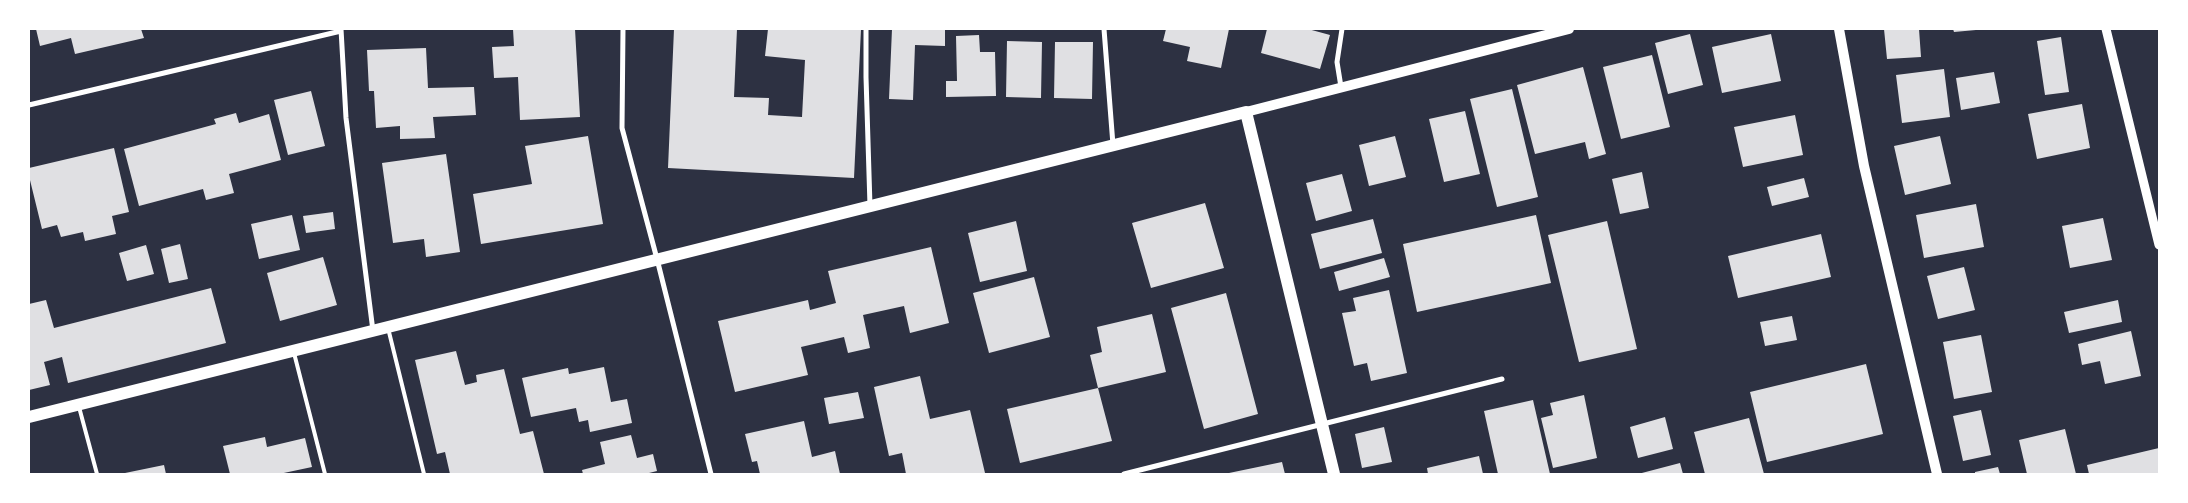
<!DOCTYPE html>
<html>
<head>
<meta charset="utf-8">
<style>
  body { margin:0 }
  #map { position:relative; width:2188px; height:503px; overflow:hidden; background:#2d3142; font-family:"Open Sans",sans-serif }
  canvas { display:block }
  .frame { position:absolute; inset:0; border:30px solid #fff; pointer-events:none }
</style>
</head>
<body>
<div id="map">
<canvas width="2188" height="503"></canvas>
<div class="frame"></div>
</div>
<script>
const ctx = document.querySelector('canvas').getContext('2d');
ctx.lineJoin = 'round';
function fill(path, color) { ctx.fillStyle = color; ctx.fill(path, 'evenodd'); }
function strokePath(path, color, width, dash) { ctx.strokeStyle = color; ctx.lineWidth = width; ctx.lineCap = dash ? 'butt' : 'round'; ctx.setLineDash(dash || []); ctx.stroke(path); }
const building = new Path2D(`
  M 36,29 L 141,29 L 144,38 L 75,54 L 71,38 L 40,46 Z
  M 513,29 L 575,29 L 580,117 L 520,120 L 518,77 L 494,78 L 492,47 L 514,46 Z
  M 674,29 L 737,29 L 734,97 L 769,98 L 768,115 L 802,117 L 805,60 L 765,56 L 768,29 L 861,29 L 854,178 L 668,168 Z
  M 892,29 L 945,29 L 945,46 L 915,45 L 913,100 L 889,99 Z
  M 1166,29 L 1229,29 L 1221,68 L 1187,61 L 1190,47 L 1163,41 Z
  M 1267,29 L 1308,29 L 1330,35 L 1320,69 L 1261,53 Z
  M 1884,29 L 1919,29 L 1921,57 L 1887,59 Z
  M 1953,29 L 1976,29 L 1976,30 L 1954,32 Z
  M 1690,34 L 1703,85 L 1668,94 L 1655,43 Z
  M 1771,34 L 1781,81 L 1722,93 L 1712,47 Z
  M 979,35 L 980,52 L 995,52 L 996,96 L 946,97 L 946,81 L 957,81 L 956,36 Z
  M 2061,37 L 2069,92 L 2045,95 L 2037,41 Z
  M 1007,41 L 1042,42 L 1041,98 L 1006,97 Z
  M 1055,42 L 1093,42 L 1092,99 L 1054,98 Z
  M 426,48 L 428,88 L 474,87 L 476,115 L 433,117 L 435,138 L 400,139 L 400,126 L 376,128 L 374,91 L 369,91 L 367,50 Z
  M 1652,55 L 1670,127 L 1621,139 L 1603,67 Z
  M 1583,67 L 1606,154 L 1589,159 L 1585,142 L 1535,154 L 1517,85 Z
  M 1944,69 L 1950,117 L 1902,123 L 1896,75 Z
  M 1994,72 L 2000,103 L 1961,110 L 1956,78 Z
  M 1512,89 L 1538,197 L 1497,207 L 1470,99 Z
  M 311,91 L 325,146 L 288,155 L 274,100 Z
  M 2082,104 L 2090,148 L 2037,159 L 2028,114 Z
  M 1465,111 L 1480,174 L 1444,182 L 1429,119 Z
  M 236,113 L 239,123 L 269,114 L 281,160 L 229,174 L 234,193 L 206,200 L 203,189 L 139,206 L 124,149 L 216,124 L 214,119 Z
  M 1795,115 L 1803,155 L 1743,167 L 1734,127 Z
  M 588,136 L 603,224 L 481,244 L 473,194 L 532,184 L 525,146 Z
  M 1395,136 L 1406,177 L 1369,186 L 1359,145 Z
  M 1940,136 L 1951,184 L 1905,195 L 1894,146 Z
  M 114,148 L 129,212 L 112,216 L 116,234 L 85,241 L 83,232 L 61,237 L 57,225 L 42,229 L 29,176 L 29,168 Z
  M 446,154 L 460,252 L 426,257 L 424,239 L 393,243 L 382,163 Z
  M 1642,172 L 1649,208 L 1620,214 L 1612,179 Z
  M 1342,174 L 1352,211 L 1316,221 L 1306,183 Z
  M 1804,178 L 1809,197 L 1772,206 L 1767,187 Z
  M 1205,203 L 1224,268 L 1151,288 L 1132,223 Z
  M 1976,204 L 1984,247 L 1924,258 L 1916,215 Z
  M 333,212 L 335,229 L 306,233 L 303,216 Z
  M 292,215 L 300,250 L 259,259 L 251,224 Z
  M 1536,215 L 1551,283 L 1417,312 L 1403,244 Z
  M 2103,218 L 2112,260 L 2070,268 L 2062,226 Z
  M 1373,219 L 1382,253 L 1320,269 L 1311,234 Z
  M 1016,221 L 1027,271 L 980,282 L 968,233 Z
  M 1607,221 L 1637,349 L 1579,362 L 1548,235 Z
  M 1821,234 L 1831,277 L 1738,298 L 1728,256 Z
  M 180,244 L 188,279 L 169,283 L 161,249 Z
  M 146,245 L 154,274 L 127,281 L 119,253 Z
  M 931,247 L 949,323 L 910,333 L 904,306 L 863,315 L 870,348 L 848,353 L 844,337 L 801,347 L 808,375 L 735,392 L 718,321 L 808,300 L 810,310 L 836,303 L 828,271 Z
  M 323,257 L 337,305 L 280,321 L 267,273 Z
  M 1384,258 L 1390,277 L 1339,291 L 1334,272 Z
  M 1964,267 L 1975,310 L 1938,319 L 1927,276 Z
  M 1034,277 L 1050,337 L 989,353 L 973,293 Z
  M 211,288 L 226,343 L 68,383 L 62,357 L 44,362 L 50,385 L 29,390 L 29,304 L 46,300 L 54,328 Z
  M 1389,290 L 1407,373 L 1371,381 L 1367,363 L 1354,366 L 1342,313 L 1356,311 L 1353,298 Z
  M 1226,293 L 1258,414 L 1204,429 L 1171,308 Z
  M 2118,300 L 2122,322 L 2069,333 L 2064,312 Z
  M 1152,314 L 1166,372 L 1098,388 L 1090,355 L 1102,352 L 1097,327 Z
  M 1792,316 L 1797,340 L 1765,346 L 1760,322 Z
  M 2131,331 L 2141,376 L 2105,384 L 2100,361 L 2082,365 L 2078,344 Z
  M 1981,335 L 1992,392 L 1954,399 L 1943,342 Z
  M 456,351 L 465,385 L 477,382 L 476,375 L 504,369 L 520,434 L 533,431 L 544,474 L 450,474 L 445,452 L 437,454 L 415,360 Z
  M 1866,364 L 1883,434 L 1767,462 L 1750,392 Z
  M 604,367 L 611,402 L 627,399 L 632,423 L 590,432 L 588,420 L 579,422 L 576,408 L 531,417 L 522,378 L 568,368 L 569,374 Z
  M 920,376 L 930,419 L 970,410 L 985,473 L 906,474 L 902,453 L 889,456 L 874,387 Z
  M 1098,388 L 1112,441 L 1020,463 L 1007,409 Z
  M 858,392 L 864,418 L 829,424 L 824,398 Z
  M 1584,395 L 1597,458 L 1553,468 L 1541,418 L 1553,415 L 1550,403 Z
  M 1533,400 L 1550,474 L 1498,474 L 1484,411 Z
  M 1981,410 L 1991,455 L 1963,461 L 1953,416 Z
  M 1665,417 L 1673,449 L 1638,458 L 1630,427 Z
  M 1749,418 L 1764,474 L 1705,474 L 1694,432 Z
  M 804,421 L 812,457 L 835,451 L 840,474 L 760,474 L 757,461 L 752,462 L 745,434 Z
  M 1384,427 L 1392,462 L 1362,468 L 1355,434 Z
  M 2065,429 L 2076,474 L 2027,474 L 2019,440 Z
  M 631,435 L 637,458 L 653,454 L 657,471 L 649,473 L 650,474 L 583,474 L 582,470 L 605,464 L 600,442 Z
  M 265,437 L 267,447 L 305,438 L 312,467 L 279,474 L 230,474 L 223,446 Z
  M 2159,448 L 2159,474 L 2089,474 L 2087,465 Z
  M 1479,456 L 1483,474 L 1428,474 L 1427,468 Z
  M 1282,462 L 1285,474 L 1229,474 L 1229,473 Z
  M 1680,463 L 1683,474 L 1638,474 Z
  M 164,465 L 166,474 L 125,474 L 125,473 Z
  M 1998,467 L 2000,474 L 1975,474 L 1975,472 Z`);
const service = new Path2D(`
  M 388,328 L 424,474
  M 294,353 L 325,474
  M 79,407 L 97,474`);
const minor = new Path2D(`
  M 341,29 L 346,118 L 373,331
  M 623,29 L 622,128 L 657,259 L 711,474
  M 866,29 L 866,77 L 870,206
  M 1104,29 L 1113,145
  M 1341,87 L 1337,62 L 1342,29
  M 29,105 L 341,31
  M 1124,474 L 1502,379`);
const tertiary = new Path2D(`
  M 2106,29 L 2159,245`);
const secondary = new Path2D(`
  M 1839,29 L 1864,166 L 1937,474
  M 1246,112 L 1569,29`);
const primary = new Path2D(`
  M 29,417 L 1246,112 L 1334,474`);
fill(building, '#e0e0e3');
strokePath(service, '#fff', 4);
strokePath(minor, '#fff', 5);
strokePath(tertiary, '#fff', 9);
strokePath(secondary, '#fff', 10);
strokePath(primary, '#fff', 12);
</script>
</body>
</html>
